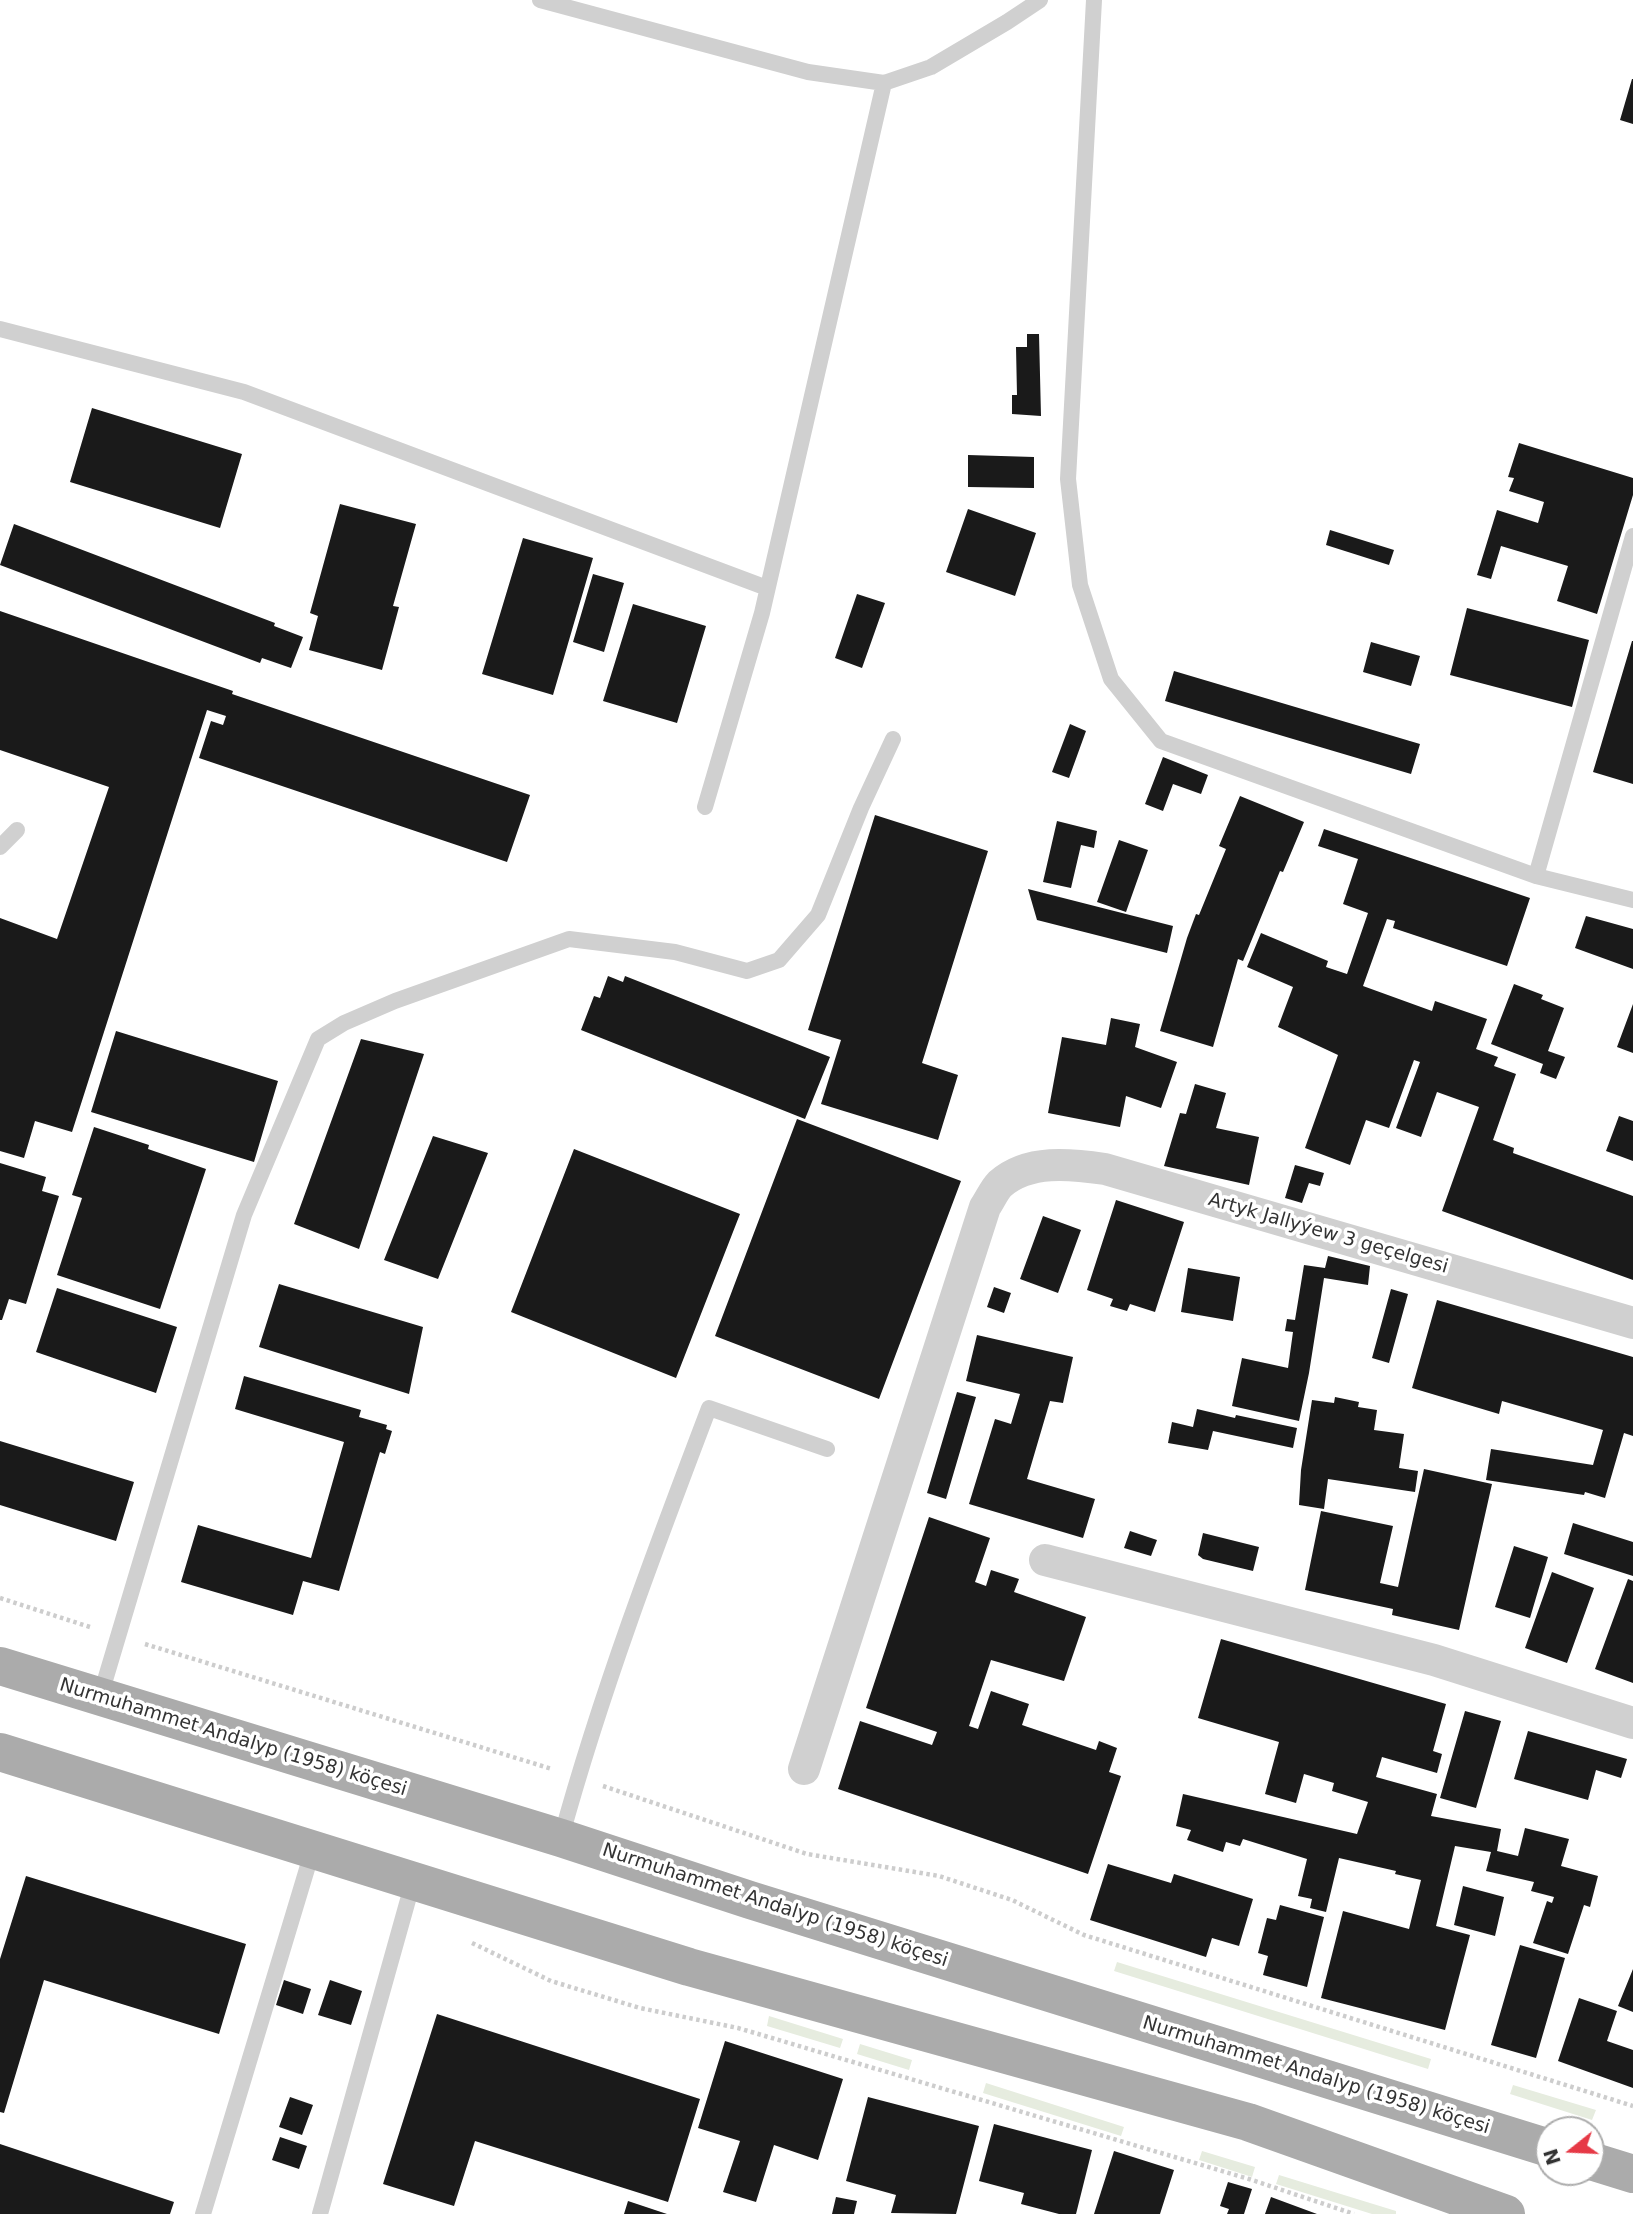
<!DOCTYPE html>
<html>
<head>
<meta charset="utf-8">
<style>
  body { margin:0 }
  #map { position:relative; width:1633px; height:2214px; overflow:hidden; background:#fff; font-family:"DejaVu Sans",sans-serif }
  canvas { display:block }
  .north { position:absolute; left:1535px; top:2116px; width:70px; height:70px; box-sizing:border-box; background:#fff; border:2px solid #adadad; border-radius:50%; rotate:252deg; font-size:19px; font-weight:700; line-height:28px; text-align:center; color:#333 }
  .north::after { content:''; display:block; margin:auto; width:24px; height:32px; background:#e63946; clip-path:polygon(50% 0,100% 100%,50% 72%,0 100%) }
</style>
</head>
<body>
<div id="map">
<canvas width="1633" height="2214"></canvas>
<div class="north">N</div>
</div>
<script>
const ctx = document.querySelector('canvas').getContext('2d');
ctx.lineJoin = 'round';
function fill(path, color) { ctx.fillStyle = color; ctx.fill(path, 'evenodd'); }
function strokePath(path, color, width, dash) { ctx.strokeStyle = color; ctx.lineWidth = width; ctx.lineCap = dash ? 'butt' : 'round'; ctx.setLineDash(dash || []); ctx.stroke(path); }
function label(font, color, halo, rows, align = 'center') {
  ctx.font = font + ' "DejaVu Sans",sans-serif'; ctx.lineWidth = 7; ctx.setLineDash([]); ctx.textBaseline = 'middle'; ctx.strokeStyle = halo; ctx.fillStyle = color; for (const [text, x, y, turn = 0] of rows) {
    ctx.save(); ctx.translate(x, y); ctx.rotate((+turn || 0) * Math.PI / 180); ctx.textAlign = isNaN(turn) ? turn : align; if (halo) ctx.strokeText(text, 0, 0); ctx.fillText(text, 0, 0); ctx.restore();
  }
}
const green = new Path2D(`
  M 1117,1962 L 1431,2059 L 1428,2069 L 1114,1971 Z
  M 769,2016 L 843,2039 L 840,2048 L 767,2026 Z
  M 860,2044 L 912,2060 L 909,2070 L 857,2054 Z
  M 986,2083 L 1124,2127 L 1121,2136 L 983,2093 Z
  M 1513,2085 L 1596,2110 L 1592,2120 L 1510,2094 Z
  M 1202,2151 L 1255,2167 L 1252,2177 L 1199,2160 Z
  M 1279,2175 L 1396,2211 L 1396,2214 L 1372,2214 L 1276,2184 Z`);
const building = new Path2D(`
  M 1632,79 L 1633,79 L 1633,124 L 1620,120 Z
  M 1027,334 L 1039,334 L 1041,416 L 1012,414 L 1012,395 L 1017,395 L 1016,347 L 1027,347 Z
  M 92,408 L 242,454 L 220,528 L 70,482 Z
  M 1519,443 L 1633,478 L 1633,495 L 1597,614 L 1557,601 L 1568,566 L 1501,546 L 1491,579 L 1477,575 L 1497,510 L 1538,523 L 1544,502 L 1509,491 L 1514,478 L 1508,477 Z
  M 968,455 L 1034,457 L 1034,488 L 968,487 Z
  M 340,504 L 416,524 L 393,606 L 399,607 L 382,670 L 309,650 L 318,616 L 310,613 Z
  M 968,509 L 1036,533 L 1015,596 L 946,572 Z
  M 14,524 L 275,623 L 274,626 L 303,637 L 291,668 L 262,658 L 260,663 L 0,565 Z
  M 1330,530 L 1394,550 L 1389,565 L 1326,545 Z
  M 523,538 L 593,558 L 553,695 L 482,674 Z
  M 593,574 L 624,583 L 604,652 L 573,642 Z
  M 857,594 L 885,603 L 862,668 L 835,658 Z
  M 633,604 L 706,626 L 677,723 L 603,701 Z
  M 1467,608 L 1589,640 L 1572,707 L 1450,675 Z
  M 0,611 L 233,691 L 232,694 L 530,795 L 507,862 L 199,758 L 211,721 L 223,725 L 226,716 L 207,710 L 72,1132 L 35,1121 L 24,1158 L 0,1151 L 0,918 L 57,939 L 109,787 L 0,750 Z
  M 1632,641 L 1633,641 L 1633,784 L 1593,772 Z
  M 1371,642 L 1420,656 L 1411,686 L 1363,672 Z
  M 1174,671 L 1420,744 L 1411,774 L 1165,701 Z
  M 1070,724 L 1086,731 L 1069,778 L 1052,772 Z
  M 1163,757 L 1208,775 L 1201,794 L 1173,784 L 1163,811 L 1145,804 Z
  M 1240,796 L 1304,822 L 1283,872 L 1280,871 L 1243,961 L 1238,959 L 1213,1047 L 1160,1031 L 1187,938 L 1196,914 L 1199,915 L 1226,849 L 1219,846 Z
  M 875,815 L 988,851 L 922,1063 L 958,1075 L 938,1140 L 821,1104 L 841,1040 L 808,1030 Z
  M 1057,821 L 1097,831 L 1094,848 L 1081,845 L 1071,888 L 1043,882 Z
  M 1324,829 L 1530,898 L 1507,966 L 1393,928 L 1395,921 L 1387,919 L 1363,986 L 1432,1011 L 1435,1001 L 1487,1019 L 1476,1049 L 1498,1057 L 1494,1066 L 1516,1074 L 1493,1140 L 1514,1148 L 1513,1153 L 1633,1196 L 1633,1280 L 1442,1211 L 1479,1107 L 1437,1092 L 1421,1137 L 1396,1128 L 1420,1062 L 1414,1060 L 1389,1128 L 1366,1120 L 1350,1165 L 1305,1148 L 1338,1055 L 1278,1027 L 1293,987 L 1247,967 L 1261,933 L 1328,961 L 1326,967 L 1347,974 L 1368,913 L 1343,904 L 1358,859 L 1318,846 Z
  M 1119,840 L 1148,850 L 1126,912 L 1097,902 Z
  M 1028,889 L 1173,926 L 1167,953 L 1037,920 Z
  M 1586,916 L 1633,929 L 1633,969 L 1575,948 Z
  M 608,976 L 623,982 L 625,976 L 830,1057 L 805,1119 L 581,1030 L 594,996 L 600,998 Z
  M 1514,984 L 1543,995 L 1541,999 L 1564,1008 L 1548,1051 L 1565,1057 L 1556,1079 L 1540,1073 L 1543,1064 L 1491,1044 Z
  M 1633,1004 L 1633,1053 L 1617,1047 Z
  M 1111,1018 L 1140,1024 L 1135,1047 L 1177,1062 L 1161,1108 L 1126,1096 L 1120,1127 L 1048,1113 L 1062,1037 L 1106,1045 Z
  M 116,1031 L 278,1081 L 254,1162 L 91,1112 Z
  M 361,1039 L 424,1054 L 359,1249 L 294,1224 Z
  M 1195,1084 L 1226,1093 L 1216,1128 L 1259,1137 L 1249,1185 L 1164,1166 L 1180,1113 L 1186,1114 Z
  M 1619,1116 L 1633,1121 L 1633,1161 L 1606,1151 Z
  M 797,1119 L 961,1181 L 879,1399 L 715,1336 Z
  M 94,1127 L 149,1145 L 148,1149 L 206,1169 L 160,1309 L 57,1275 L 82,1198 L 72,1195 Z
  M 433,1136 L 488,1153 L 438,1279 L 384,1260 Z
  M 574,1149 L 740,1214 L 676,1378 L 511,1312 Z
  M 0,1163 L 46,1177 L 42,1191 L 59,1196 L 26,1304 L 9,1299 L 2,1320 L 0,1320 Z
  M 1295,1165 L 1324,1173 L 1320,1186 L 1309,1183 L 1302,1203 L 1285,1198 Z
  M 1116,1200 L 1184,1222 L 1155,1312 L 1130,1304 L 1127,1311 L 1110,1306 L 1113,1299 L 1087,1290 Z
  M 1043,1216 L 1081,1230 L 1058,1293 L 1020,1279 Z
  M 1328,1256 L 1370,1266 L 1368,1285 L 1324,1278 L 1309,1373 L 1299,1421 L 1232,1406 L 1242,1358 L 1288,1368 L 1293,1332 L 1285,1331 L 1287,1319 L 1295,1320 L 1304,1265 L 1325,1268 Z
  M 1188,1268 L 1240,1277 L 1233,1321 L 1181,1312 Z
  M 279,1284 L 423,1327 L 409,1394 L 259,1347 Z
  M 994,1287 L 1011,1293 L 1004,1313 L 987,1307 Z
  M 57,1288 L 177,1327 L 156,1393 L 36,1352 Z
  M 1391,1289 L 1408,1294 L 1389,1363 L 1372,1358 Z
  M 1437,1300 L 1633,1357 L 1633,1436 L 1624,1433 L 1605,1498 L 1585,1492 L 1584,1495 L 1486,1480 L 1491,1449 L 1593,1465 L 1603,1430 L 1502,1401 L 1499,1414 L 1412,1388 Z
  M 977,1335 L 1073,1357 L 1063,1403 L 1050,1401 L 1027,1479 L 1095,1499 L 1083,1538 L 969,1504 L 995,1419 L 1011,1424 L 1020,1394 L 966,1381 Z
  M 244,1376 L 361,1410 L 359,1417 L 387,1425 L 386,1429 L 392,1431 L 385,1454 L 380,1452 L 339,1591 L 303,1581 L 293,1615 L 181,1582 L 198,1525 L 311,1558 L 344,1442 L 235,1409 Z
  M 957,1392 L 976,1397 L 946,1499 L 927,1493 Z
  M 1335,1397 L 1359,1402 L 1358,1407 L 1377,1410 L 1374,1430 L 1404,1434 L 1399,1468 L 1418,1471 L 1415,1492 L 1328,1479 L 1324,1509 L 1299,1505 L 1301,1470 L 1312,1400 L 1334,1403 Z
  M 1197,1409 L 1235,1418 L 1236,1415 L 1297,1428 L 1293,1448 L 1213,1431 L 1208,1450 L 1168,1443 L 1172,1422 L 1193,1427 Z
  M 0,1441 L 134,1482 L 116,1541 L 0,1505 Z
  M 1424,1469 L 1492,1484 L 1459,1630 L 1392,1615 L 1393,1609 L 1305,1590 L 1321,1511 L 1393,1526 L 1380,1583 L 1398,1587 Z
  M 929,1517 L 990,1538 L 975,1582 L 986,1586 L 991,1570 L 1019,1579 L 1014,1592 L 1086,1617 L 1064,1681 L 991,1660 L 969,1726 L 978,1729 L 991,1691 L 1029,1704 L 1022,1725 L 1096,1750 L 1099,1741 L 1117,1748 L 1109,1772 L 1121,1776 L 1088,1874 L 838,1789 L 860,1721 L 932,1745 L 937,1732 L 866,1708 Z
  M 1573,1523 L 1633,1542 L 1633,1576 L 1564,1554 Z
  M 1130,1531 L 1157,1540 L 1151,1556 L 1124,1548 Z
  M 1203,1533 L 1259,1547 L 1253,1571 L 1203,1559 L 1198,1555 Z
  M 1514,1546 L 1548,1557 L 1530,1618 L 1495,1607 Z
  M 1552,1572 L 1594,1588 L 1567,1663 L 1525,1648 Z
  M 1628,1579 L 1633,1581 L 1633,1683 L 1595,1669 Z
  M 1221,1639 L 1446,1704 L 1433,1751 L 1442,1754 L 1437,1773 L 1382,1757 L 1376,1777 L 1437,1794 L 1431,1816 L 1501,1829 L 1497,1851 L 1518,1856 L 1525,1828 L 1569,1839 L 1561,1866 L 1598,1876 L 1590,1907 L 1584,1905 L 1568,1954 L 1533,1943 L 1547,1901 L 1552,1903 L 1554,1897 L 1531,1891 L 1534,1882 L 1486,1871 L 1491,1852 L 1455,1846 L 1436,1926 L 1470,1935 L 1445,2030 L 1321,1998 L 1343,1911 L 1409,1929 L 1421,1880 L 1395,1874 L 1396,1871 L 1339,1858 L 1326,1912 L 1310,1908 L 1312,1899 L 1298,1896 L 1307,1859 L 1243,1839 L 1240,1846 L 1226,1842 L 1223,1852 L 1187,1840 L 1191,1830 L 1176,1826 L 1183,1794 L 1357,1834 L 1368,1802 L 1332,1791 L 1334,1783 L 1304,1774 L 1296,1803 L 1265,1794 L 1279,1742 L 1198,1718 Z
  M 1465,1711 L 1501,1721 L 1476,1808 L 1440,1798 Z
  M 1528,1731 L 1627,1759 L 1621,1778 L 1596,1770 L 1588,1800 L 1514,1779 Z
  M 1108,1864 L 1171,1883 L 1174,1874 L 1253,1899 L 1239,1946 L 1212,1938 L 1206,1957 L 1090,1920 Z
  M 26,1876 L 246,1944 L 219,2034 L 44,1980 L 4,2113 L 0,2112 L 0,1959 Z
  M 1463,1886 L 1504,1897 L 1495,1936 L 1454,1925 Z
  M 1280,1905 L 1324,1917 L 1307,1987 L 1263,1975 L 1268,1956 L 1258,1953 L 1267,1918 L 1276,1920 Z
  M 1520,1945 L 1565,1958 L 1536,2058 L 1491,2045 Z
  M 1633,1969 L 1633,2012 L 1618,2006 Z
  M 284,1980 L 311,1989 L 303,2014 L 276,2005 Z
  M 330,1980 L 362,1991 L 351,2025 L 318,2015 Z
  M 1579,1998 L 1617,2011 L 1607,2041 L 1633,2050 L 1633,2088 L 1558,2061 Z
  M 437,2014 L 700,2099 L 668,2202 L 475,2141 L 454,2206 L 383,2184 Z
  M 725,2041 L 843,2079 L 818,2160 L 774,2145 L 756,2202 L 723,2192 L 740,2141 L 698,2128 Z
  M 290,2097 L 313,2105 L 302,2135 L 279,2127 Z
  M 868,2097 L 979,2126 L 956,2214 L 891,2213 L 896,2195 L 846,2181 Z
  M 994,2124 L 1092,2150 L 1076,2214 L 1059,2214 L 1021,2204 L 1024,2193 L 979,2181 Z
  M 280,2137 L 307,2146 L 299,2169 L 272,2160 Z
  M 0,2144 L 174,2202 L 170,2214 L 0,2214 Z
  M 1114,2151 L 1174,2170 L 1160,2214 L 1094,2214 Z
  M 1228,2182 L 1252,2189 L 1244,2214 L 1227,2214 L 1229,2209 L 1220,2206 Z
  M 836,2197 L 857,2201 L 854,2214 L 832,2214 Z
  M 1271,2197 L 1317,2214 L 1265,2214 Z
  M 628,2201 L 667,2214 L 624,2214 Z`);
const path = new Path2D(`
  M 0,1598 L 93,1628
  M 145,1644 L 552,1769
  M 603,1786 L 807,1854 L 939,1876 L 1012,1900 L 1084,1935 L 1633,2106
  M 472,1943 L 551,1981 L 640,2008 L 738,2028 L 1249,2179 L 1354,2214`);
const service = new Path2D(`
  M 540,0 L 808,72 L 884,83 L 931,67 L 1007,22 L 1040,0
  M 1094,0 L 1068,479 L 1080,585 L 1111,679 L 1161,741 L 1536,876 L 1633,900
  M 0,329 L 244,392 L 767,588
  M 705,807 L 762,613 L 884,83
  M 0,847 L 17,830
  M 1536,876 L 1633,536
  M 100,1697 L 244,1215 L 318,1039 L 344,1023 L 395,1001 L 569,939 L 675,952 L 747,971 L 779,960 L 818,915 L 861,808 L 893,739
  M 561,1838 C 601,1692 655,1550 709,1408 L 827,1449
  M 203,2214 L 313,1849
  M 320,2214 L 413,1882`);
const minor = new Path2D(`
  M 1045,1560 L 1434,1660 L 1633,1723
  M 804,1769 L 985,1207 C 990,1200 994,1190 1000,1184 C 1028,1159 1071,1164 1105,1169 L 1633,1323`);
const primary = new Path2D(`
  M 0,1666 L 561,1838 L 750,1900 L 1549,2148
  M 0,1752 L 689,1967 L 1248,2122 L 1506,2214
  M 1591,2161 L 1633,2174`);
const streetNames = [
  ["Artyk Jallyýew 3 geçelgesi",1328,1234,16],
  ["Nurmuhammet Andalyp (1958) köçesi",233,1738,17],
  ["Nurmuhammet Andalyp (1958) köçesi",775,1906,18],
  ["Nurmuhammet Andalyp (1958) köçesi",1316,2076,17]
];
fill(green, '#e6ecdf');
fill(building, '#1a1a1a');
strokePath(path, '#cdcdcd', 4.5, [3.5, 3.5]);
strokePath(service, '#d0d0d0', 16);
strokePath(minor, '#d0d0d0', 32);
strokePath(primary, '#ababab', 38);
label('19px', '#333', '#fff', streetNames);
</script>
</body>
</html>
